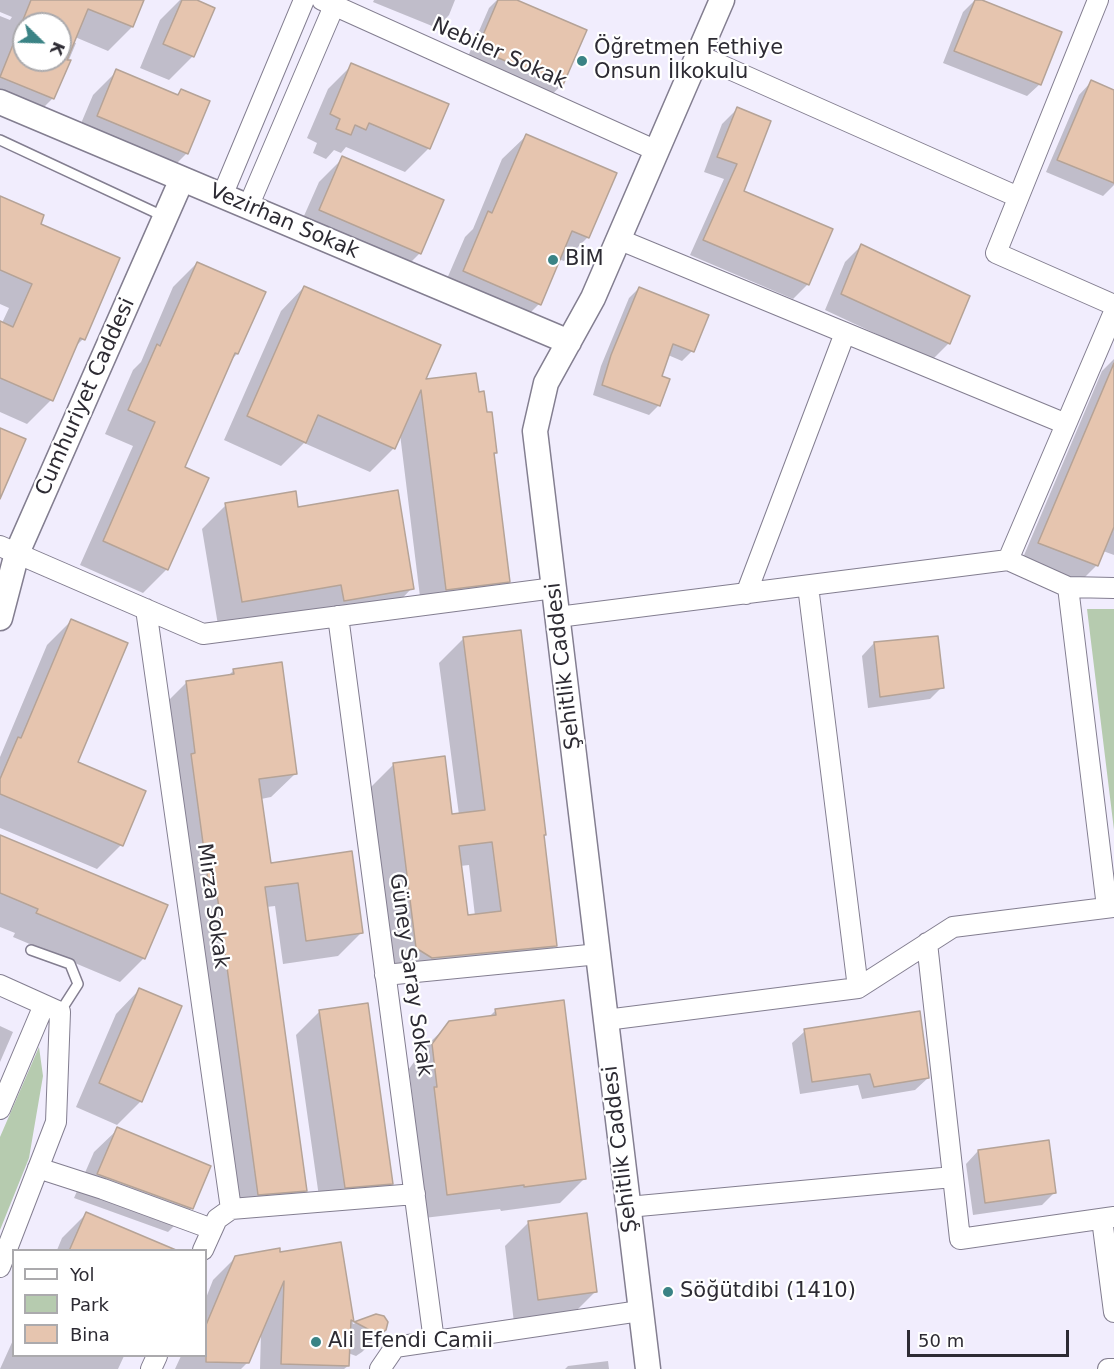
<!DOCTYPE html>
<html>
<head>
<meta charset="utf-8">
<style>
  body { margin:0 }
  #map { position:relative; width:1114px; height:1369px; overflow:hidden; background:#f1edfd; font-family:"DejaVu Sans",sans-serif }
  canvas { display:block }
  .legend { position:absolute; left:12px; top:1249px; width:195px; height:108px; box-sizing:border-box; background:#fff; border:2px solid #abaaad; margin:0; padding:8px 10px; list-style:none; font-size:18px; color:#2d2b33 }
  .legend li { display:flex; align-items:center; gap:12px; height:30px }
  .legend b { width:30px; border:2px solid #abaaad }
  .north { position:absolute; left:12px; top:12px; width:60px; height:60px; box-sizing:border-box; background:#fff; border:2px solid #abaaad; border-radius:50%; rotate:113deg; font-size:16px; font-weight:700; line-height:24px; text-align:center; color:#2d2b33 }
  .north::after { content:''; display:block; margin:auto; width:21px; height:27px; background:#3a8385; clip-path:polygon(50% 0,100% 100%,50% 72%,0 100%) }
  .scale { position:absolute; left:907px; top:1330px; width:162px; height:27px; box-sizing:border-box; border:3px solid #2d2b33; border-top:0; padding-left:8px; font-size:18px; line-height:21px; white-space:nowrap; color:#2d2b33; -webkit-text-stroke:4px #fff; paint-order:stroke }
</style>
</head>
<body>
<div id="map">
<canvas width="1114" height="1369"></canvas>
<ul class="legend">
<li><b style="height:8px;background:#fff"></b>Yol</li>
<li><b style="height:16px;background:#b6cbaf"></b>Park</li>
<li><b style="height:16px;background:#e6c5af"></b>Bina</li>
</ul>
<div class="north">K</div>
<div class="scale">50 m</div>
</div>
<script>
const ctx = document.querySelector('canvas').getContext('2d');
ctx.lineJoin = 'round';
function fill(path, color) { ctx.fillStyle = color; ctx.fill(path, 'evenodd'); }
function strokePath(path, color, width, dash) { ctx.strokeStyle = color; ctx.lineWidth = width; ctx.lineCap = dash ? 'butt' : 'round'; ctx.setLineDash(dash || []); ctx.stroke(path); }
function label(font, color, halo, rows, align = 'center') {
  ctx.font = font + ' "DejaVu Sans",sans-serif'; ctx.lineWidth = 4.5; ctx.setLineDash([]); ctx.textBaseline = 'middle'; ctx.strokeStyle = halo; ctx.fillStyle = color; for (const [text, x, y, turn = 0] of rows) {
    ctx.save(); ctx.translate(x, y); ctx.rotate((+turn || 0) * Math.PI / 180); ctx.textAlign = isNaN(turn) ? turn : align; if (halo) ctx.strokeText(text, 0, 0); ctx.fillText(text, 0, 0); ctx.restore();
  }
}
const green = new Path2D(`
  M 1087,609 L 1114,609 L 1114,830 Z
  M 39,1047 L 43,1076 L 29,1158 L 0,1230 L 0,1137 Z`);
const shadow = new Path2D(`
  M 0,0 L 142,0 L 132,27 L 108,51 L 75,37 L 73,42 L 76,43 L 53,98 L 29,122 L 0,110 L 0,16 L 10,20 L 12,17 L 0,12 ZM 24,24 L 60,24 L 60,60 L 24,60 Z
  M 180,0 L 193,0 L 193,56 L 169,80 L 140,68 L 160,20 Z
  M 374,0 L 455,0 L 449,15 L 437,28 L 373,2 Z
  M 497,0 L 513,0 L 585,31 L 562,85 L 549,97 L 466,61 L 489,8 Z
  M 975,0 L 978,0 L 1040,84 L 1027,96 L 943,63 L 963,12 Z
  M 352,65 L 429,148 L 405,172 L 346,147 L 341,153 L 334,150 L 326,159 L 313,153 L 317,143 L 307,138 L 328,89 Z
  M 117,71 L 176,95 L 181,91 L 187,153 L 163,177 L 74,140 L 93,95 Z
  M 1091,82 L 1114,92 L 1114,185 L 1103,196 L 1046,172 L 1079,95 Z
  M 737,109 L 742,192 L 808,284 L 793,299 L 690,255 L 724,179 L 704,172 L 722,124 Z
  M 526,136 L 588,237 L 564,261 L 558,259 L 539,304 L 515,328 L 440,295 L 465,237 L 473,229 L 502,159 Z
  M 343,158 L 420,253 L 396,277 L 296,234 L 319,182 Z
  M 0,198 L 39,224 L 83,339 L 73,349 L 51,400 L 27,424 L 0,412 L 0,322 L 2,323 L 9,308 L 0,304 Z
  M 861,246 L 949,343 L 932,360 L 825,310 L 845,262 Z
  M 197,263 L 237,354 L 230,361 L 183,468 L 167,569 L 143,593 L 80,565 L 133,446 L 105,434 L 133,370 L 141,362 L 173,287 Z
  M 304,287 L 423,381 L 477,393 L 485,414 L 496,453 L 493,456 L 508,581 L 484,605 L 422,613 L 400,434 L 394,448 L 370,472 L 304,443 L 281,466 L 224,440 L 281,311 Z
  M 639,288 L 692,351 L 682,361 L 668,355 L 660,377 L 659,405 L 649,415 L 593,395 L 601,366 L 629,298 Z
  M 1114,359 L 1114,555 L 1103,551 L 1097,565 L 1081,581 L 1022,560 L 1102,371 Z
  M 226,505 L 297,508 L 412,588 L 389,612 L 320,624 L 317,609 L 218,625 L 202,529 Z
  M 71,621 L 76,763 L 121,845 L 97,869 L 0,828 L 0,757 L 47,645 Z
  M 463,639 L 545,835 L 543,837 L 556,945 L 532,969 L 393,972 L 370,788 L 394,764 L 451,816 L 459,815 L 439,663 ZM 469,865 L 475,916 L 466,917 L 460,866 Z
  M 874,643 L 942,687 L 930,699 L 868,708 L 862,656 Z
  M 234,670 L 295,774 L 271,797 L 261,799 L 270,864 L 351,853 L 362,932 L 338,956 L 283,964 L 275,906 L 266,907 L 305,1190 L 281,1214 L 235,1218 L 163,706 L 187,682 L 227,677 Z
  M 0,837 L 144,958 L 120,982 L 13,937 L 15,933 L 0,927 Z
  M 139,990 L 141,1101 L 117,1125 L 76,1107 L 116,1014 Z
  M 496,1010 L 584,1179 L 560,1203 L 501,1211 L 500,1209 L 424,1218 L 411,1113 L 414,1110 L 409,1069 L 425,1047 L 450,1023 L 488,1018 Z
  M 320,1011 L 392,1183 L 368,1207 L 321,1211 L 296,1035 Z
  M 0,1026 L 13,1032 L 0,1062 Z
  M 805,1031 L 928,1078 L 915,1090 L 862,1099 L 858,1085 L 800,1094 L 792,1043 Z
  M 118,1129 L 192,1208 L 168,1232 L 74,1198 L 94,1152 Z
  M 978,1151 L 1054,1193 L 1042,1205 L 973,1215 L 966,1164 Z
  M 86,1214 L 173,1250 L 57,1250 L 62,1238 Z
  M 529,1222 L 595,1292 L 571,1316 L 514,1323 L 505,1246 Z
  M 340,1244 L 353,1324 L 376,1315 L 385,1329 L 362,1352 L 356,1356 L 348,1353 L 348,1366 L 344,1369 L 260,1369 L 261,1332 L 248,1362 L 241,1369 L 175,1369 L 181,1356 L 206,1356 L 206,1298 L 213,1280 L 236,1257 L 279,1254 Z
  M 14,1338 L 14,1356 L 124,1356 L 118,1369 L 0,1369 Z
  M 608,1361 L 609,1369 L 565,1369 L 568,1366 Z`);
const building = new Path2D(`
  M 31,0 L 144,0 L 133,27 L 88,9 L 67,60 L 71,60 L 54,99 L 0,77 ZM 24,24 L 60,24 L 60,60 L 24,60 Z
  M 182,0 L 197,0 L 215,8 L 194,57 L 163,44 Z
  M 498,0 L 517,0 L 587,30 L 563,85 L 477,49 Z
  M 975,0 L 982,0 L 1062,32 L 1041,85 L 954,51 Z
  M 351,63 L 449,104 L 430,149 L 369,123 L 366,130 L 355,125 L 351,135 L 336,129 L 340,119 L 330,114 Z
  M 116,69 L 178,95 L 181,89 L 210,101 L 188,154 L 97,116 Z
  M 1091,80 L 1114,90 L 1114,183 L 1057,160 Z
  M 737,107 L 771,121 L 744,191 L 833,229 L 809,285 L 703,240 L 737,164 L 717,157 Z
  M 526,134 L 617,173 L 589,238 L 572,231 L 541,305 L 463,271 L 488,211 L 492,213 Z
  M 342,156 L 444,200 L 421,254 L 319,210 Z
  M 0,196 L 44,215 L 41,224 L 120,258 L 85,340 L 80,338 L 53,401 L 0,378 L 0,321 L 13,327 L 32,284 L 0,270 Z
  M 861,244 L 970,296 L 950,344 L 841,294 Z
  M 197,262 L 266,292 L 238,354 L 235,353 L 185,467 L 209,478 L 168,570 L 103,541 L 155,422 L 128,410 L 157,344 L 160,346 Z
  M 304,286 L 441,345 L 426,379 L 476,373 L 479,392 L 484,391 L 487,412 L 492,412 L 497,453 L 494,453 L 510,582 L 446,590 L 421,390 L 395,449 L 318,415 L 306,443 L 247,416 Z
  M 639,287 L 709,315 L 694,352 L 673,344 L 662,376 L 670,379 L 660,406 L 602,385 L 611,355 Z
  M 1114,363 L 1114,527 L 1098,566 L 1038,543 Z
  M 0,428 L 26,439 L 0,499 Z
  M 398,490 L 414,589 L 344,601 L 341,585 L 242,602 L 225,503 L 296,491 L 298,507 Z
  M 71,619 L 128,643 L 78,762 L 146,791 L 123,846 L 0,794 L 0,779 L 18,737 L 21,738 Z
  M 521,630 L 546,835 L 544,835 L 557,946 L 432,958 L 416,948 L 393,763 L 445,756 L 452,814 L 485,810 L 463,637 ZM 492,842 L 501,911 L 468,915 L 459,846 Z
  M 938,636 L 944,688 L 880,697 L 874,642 Z
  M 282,662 L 297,774 L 259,779 L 271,863 L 352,851 L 363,933 L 306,941 L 298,883 L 265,887 L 307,1191 L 258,1195 L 217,894 L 210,895 L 191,754 L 195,753 L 186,681 L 234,674 L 233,669 Z
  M 0,835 L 168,905 L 145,959 L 36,913 L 38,909 L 0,893 Z
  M 139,988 L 182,1006 L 142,1102 L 99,1083 Z
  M 564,1000 L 586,1179 L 524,1187 L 524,1185 L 447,1195 L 434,1087 L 437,1087 L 432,1044 L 449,1021 L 496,1015 L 495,1009 Z
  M 368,1003 L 393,1184 L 345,1188 L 319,1010 Z
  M 920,1011 L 929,1078 L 874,1087 L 870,1074 L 812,1082 L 804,1029 Z
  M 117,1127 L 211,1166 L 193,1209 L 97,1174 Z
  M 1049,1140 L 1056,1193 L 985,1203 L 978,1150 Z
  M 86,1212 L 176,1250 L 176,1251 L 69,1251 Z
  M 587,1213 L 597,1292 L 538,1300 L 528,1221 Z
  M 341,1242 L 354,1322 L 376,1314 L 384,1316 L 388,1322 L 386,1330 L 382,1333 L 377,1334 L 351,1320 L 349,1366 L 281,1364 L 284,1281 L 249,1363 L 206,1362 L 206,1325 L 235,1256 L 280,1248 L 280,1252 Z`);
const service = new Path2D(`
  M 0,140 L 165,217
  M 31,950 L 70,964 L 78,984 L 60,1012`);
const minor = new Path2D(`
  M 322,0 L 657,151
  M 1098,0 L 996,253 L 1114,305
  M 698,55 L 1018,197
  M 222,196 L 304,0
  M 248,207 L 334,6
  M 618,239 L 1066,424
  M 0,546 L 203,634 L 554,588
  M 1008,560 L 1114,312
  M 808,586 L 858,988
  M 1068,587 L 1107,907
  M 746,594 L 845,333
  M 146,609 L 231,1209
  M 338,616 L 434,1341
  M 558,617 L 1008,560 L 1068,587 L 1114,588
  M 927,943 L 960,1239 L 1114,1217
  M 385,975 L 599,954
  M 0,985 L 60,1012 L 56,1122 L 0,1267
  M 606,1020 L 858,988 L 953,927 L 1114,907
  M 0,1109 L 44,1005
  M 38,1168 L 103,1189 L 212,1229
  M 628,1207 L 953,1177
  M 1102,1219 L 1114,1312
  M 203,1250 L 217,1219 L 231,1209 L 415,1194
  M 151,1369 L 157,1356
  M 380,1369 L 395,1347 L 640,1311
  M 1108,1369 L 1114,1369`);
const tertiary = new Path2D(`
  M 0,102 L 569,342
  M 0,618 L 17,553 L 182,179
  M 648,1369 L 535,431 L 546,383 L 593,298 L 722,0`);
const markers = [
  [582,61,6,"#3a8385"],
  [553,260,6,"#3a8385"],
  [668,1292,6,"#3a8385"],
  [316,1342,6,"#3a8385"]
];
const poiNames = [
  ["Öğretmen Fethiye",594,49],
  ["Onsun İlkokulu",594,73],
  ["BİM",565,260],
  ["Söğütdibi (1410)",680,1292],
  ["Ali Efendi Camii",328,1342]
];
const streetNames = [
  ["Nebiler Sokak",499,54,24],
  ["Vezirhan Sokak",284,222,23],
  ["Cumhuriyet Caddesi",86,397,-66],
  ["Şehitlik Caddesi",564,666,-97],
  ["Mirza Sokak",212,906,82],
  ["Güney Saray Sokak",410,975,82],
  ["Şehitlik Caddesi",621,1149,-97]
];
fill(green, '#b6cbaf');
fill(shadow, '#0003');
fill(building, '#e6c5af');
strokePath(building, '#b5a397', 1.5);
strokePath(service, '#837e90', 12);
strokePath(minor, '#837e90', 22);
strokePath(tertiary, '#837e90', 27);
strokePath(service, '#fff', 9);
strokePath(minor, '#fff', 20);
strokePath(tertiary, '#fff', 24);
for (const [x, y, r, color] of markers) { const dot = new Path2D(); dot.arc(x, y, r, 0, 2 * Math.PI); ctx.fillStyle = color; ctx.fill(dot); strokePath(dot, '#fff', 2); }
label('21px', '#2d2b33', '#fff', poiNames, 'left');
label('21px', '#2d2b33', '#fff', streetNames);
</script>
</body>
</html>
